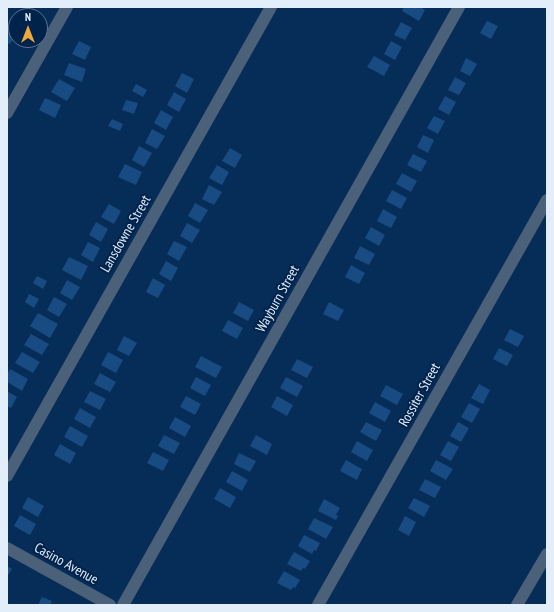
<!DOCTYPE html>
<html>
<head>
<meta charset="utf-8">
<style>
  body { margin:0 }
  #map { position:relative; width:554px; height:612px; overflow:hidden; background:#062d57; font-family:"PT Sans Narrow",sans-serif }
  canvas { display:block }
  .frame { position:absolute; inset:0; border:8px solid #e3eefb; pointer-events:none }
  .north { position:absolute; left:8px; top:8px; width:40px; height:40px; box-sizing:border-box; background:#00234b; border:1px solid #5b7491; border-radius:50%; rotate:0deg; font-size:11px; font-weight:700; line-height:16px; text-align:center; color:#e3eefb }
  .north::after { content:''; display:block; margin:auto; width:14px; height:18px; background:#eea83c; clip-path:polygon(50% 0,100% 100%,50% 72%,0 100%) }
</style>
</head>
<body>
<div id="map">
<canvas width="554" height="612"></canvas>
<div class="frame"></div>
<div class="north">N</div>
</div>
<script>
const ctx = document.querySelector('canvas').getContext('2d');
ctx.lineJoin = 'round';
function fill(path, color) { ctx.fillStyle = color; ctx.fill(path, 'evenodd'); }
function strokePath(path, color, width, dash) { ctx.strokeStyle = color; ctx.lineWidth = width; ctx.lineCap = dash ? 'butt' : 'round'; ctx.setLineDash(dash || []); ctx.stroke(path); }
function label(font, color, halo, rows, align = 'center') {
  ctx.font = font + ' "PT Sans Narrow",sans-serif'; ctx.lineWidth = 4; ctx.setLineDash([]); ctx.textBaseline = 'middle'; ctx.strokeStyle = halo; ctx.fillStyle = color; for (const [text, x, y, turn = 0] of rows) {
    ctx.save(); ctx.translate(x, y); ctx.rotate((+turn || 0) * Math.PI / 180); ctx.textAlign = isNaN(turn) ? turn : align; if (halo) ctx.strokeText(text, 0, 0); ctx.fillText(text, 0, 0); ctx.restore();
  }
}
const building = new Path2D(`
  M 404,7 L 420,7 L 425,10 L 419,21 L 402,11 Z
  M 487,21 L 498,26 L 491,39 L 480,33 Z
  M 401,22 L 412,28 L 405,40 L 394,35 Z
  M 7,25 L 16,30 L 16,34 L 10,44 L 7,43 Z
  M 79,41 L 91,47 L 85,60 L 72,54 Z
  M 391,41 L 402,47 L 395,60 L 384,54 Z
  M 374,56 L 390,65 L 384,76 L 367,67 Z
  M 466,58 L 477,64 L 470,76 L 460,71 Z
  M 69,63 L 86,69 L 82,82 L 64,75 Z
  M 182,73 L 194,79 L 187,93 L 175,86 Z
  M 455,77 L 466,83 L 459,95 L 448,90 Z
  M 59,79 L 75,88 L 67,101 L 51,92 Z
  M 136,84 L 147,90 L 143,97 L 132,91 Z
  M 174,92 L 186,99 L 179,112 L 167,105 Z
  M 445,96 L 456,102 L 449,115 L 438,109 Z
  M 45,98 L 61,105 L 55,118 L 39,110 Z
  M 126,100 L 138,103 L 134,114 L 122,110 Z
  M 161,110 L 173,117 L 166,130 L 154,123 Z
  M 434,116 L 445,121 L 438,134 L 427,128 Z
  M 112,119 L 123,124 L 120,131 L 108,126 Z
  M 152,129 L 165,136 L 157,149 L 145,143 Z
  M 423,135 L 434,140 L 428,153 L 417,147 Z
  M 139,146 L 152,153 L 144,167 L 132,160 Z
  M 230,148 L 242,155 L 235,168 L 222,161 Z
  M 413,154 L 427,161 L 421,172 L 407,165 Z
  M 125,164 L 142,172 L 136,185 L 118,177 Z
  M 217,165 L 229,172 L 222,185 L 209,178 Z
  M 402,173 L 417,181 L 411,192 L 396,184 Z
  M 209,185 L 222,192 L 214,205 L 202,199 Z
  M 392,190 L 407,198 L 401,209 L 386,201 Z
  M 195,203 L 208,210 L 200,223 L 188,216 Z
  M 109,204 L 121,211 L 114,224 L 101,217 Z
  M 383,209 L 397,217 L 391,228 L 377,221 Z
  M 96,222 L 108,229 L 101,242 L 89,235 Z
  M 187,223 L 200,230 L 192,243 L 180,236 Z
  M 371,227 L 385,235 L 379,246 L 365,238 Z
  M 174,241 L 187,247 L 179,261 L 167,254 Z
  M 88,242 L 100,248 L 93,262 L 81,255 Z
  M 360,246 L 375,254 L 369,265 L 354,258 Z
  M 69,257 L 88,266 L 81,280 L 62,270 Z
  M 166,261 L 178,268 L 171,281 L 159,274 Z
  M 351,265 L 365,273 L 359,284 L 345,277 Z
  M 37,276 L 47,281 L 43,289 L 33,283 Z
  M 153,278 L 165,285 L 158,298 L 146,292 Z
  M 67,280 L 80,287 L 72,300 L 60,293 Z
  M 29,294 L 39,299 L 34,308 L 25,302 Z
  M 54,297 L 67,304 L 59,317 L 47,310 Z
  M 239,302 L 254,310 L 248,321 L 233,313 Z
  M 329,302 L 344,310 L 338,321 L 323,314 Z
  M 38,313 L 58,324 L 50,338 L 30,326 Z
  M 228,320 L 243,328 L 237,339 L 222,331 Z
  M 510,329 L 524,336 L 518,347 L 504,340 Z
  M 31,334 L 49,344 L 42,355 L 24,345 Z
  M 124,336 L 137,343 L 129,356 L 117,350 Z
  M 499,348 L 513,355 L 507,366 L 493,359 Z
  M 22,352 L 40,362 L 33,373 L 15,363 Z
  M 108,352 L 123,360 L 116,373 L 101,365 Z
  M 201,356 L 222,367 L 216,378 L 195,367 Z
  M 297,359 L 313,367 L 307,378 L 291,370 Z
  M 10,369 L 28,379 L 22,391 L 7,382 L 7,374 Z
  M 100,373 L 116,382 L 110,392 L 94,384 Z
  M 196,377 L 211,385 L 205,396 L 190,388 Z
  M 286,377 L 303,386 L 297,397 L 280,388 Z
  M 479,384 L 490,390 L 483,404 L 471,398 Z
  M 386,385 L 403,394 L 397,405 L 380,396 Z
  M 7,391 L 17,397 L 11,408 L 7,406 Z
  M 90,391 L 106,399 L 100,410 L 84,402 Z
  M 186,396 L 201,404 L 195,415 L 180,407 Z
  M 277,396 L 293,405 L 287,416 L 271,407 Z
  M 375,402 L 391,411 L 385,422 L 369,413 Z
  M 469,403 L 480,409 L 472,423 L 461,417 Z
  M 80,408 L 96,417 L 90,428 L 74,419 Z
  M 175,417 L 191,426 L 185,437 L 169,428 Z
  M 366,422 L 382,430 L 376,441 L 360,432 Z
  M 458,422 L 469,428 L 461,442 L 450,436 Z
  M 70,426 L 88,436 L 82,447 L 64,437 Z
  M 164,435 L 180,443 L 174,454 L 158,446 Z
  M 256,435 L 272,444 L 267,455 L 250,446 Z
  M 357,441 L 373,450 L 367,461 L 351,452 Z
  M 448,441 L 459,447 L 451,461 L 440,455 Z
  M 60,444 L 76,453 L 70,464 L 54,455 Z
  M 153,452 L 169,460 L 163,471 L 147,463 Z
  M 239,453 L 256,461 L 250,472 L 234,464 Z
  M 346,460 L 362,469 L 357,480 L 340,471 Z
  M 436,460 L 453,469 L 446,480 L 430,471 Z
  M 232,471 L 248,480 L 242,491 L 226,482 Z
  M 425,479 L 441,487 L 435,498 L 419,490 Z
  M 220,488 L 236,497 L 230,508 L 214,499 Z
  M 28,497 L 44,506 L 38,517 L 22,508 Z
  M 414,498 L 430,506 L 424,517 L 408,508 Z
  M 324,499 L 340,508 L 336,515 L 338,516 L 336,520 L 318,511 Z
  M 20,515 L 36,524 L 30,535 L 14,526 Z
  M 405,516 L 416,522 L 409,536 L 398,530 Z
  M 314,518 L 333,527 L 326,539 L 308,529 Z
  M 304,535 L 320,543 L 316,551 L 314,550 L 312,554 L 298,546 Z
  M 294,552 L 310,561 L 305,569 L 303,568 L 301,571 L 287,564 Z
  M 7,566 L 12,569 L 7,577 Z
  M 284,571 L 300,580 L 295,588 L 293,587 L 291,590 L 277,583 Z
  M 42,597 L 52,601 L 50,605 L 38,605 Z`);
const minor = new Path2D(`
  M 7,113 L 67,7
  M 7,476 L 271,7
  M 7,548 L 110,605
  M 123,605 L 459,7
  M 318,605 L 547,200
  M 517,605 L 547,554`);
const streetNames = [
  ["Lansdowne Street",126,234,-60],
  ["Wayburn Street",278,299,-61],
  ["Rossiter Street",420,395,-61],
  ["Casino Avenue",66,564,29]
];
fill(building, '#184b82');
strokePath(minor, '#4b6079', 12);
label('14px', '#e3eefb', '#00234b', streetNames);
</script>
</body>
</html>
